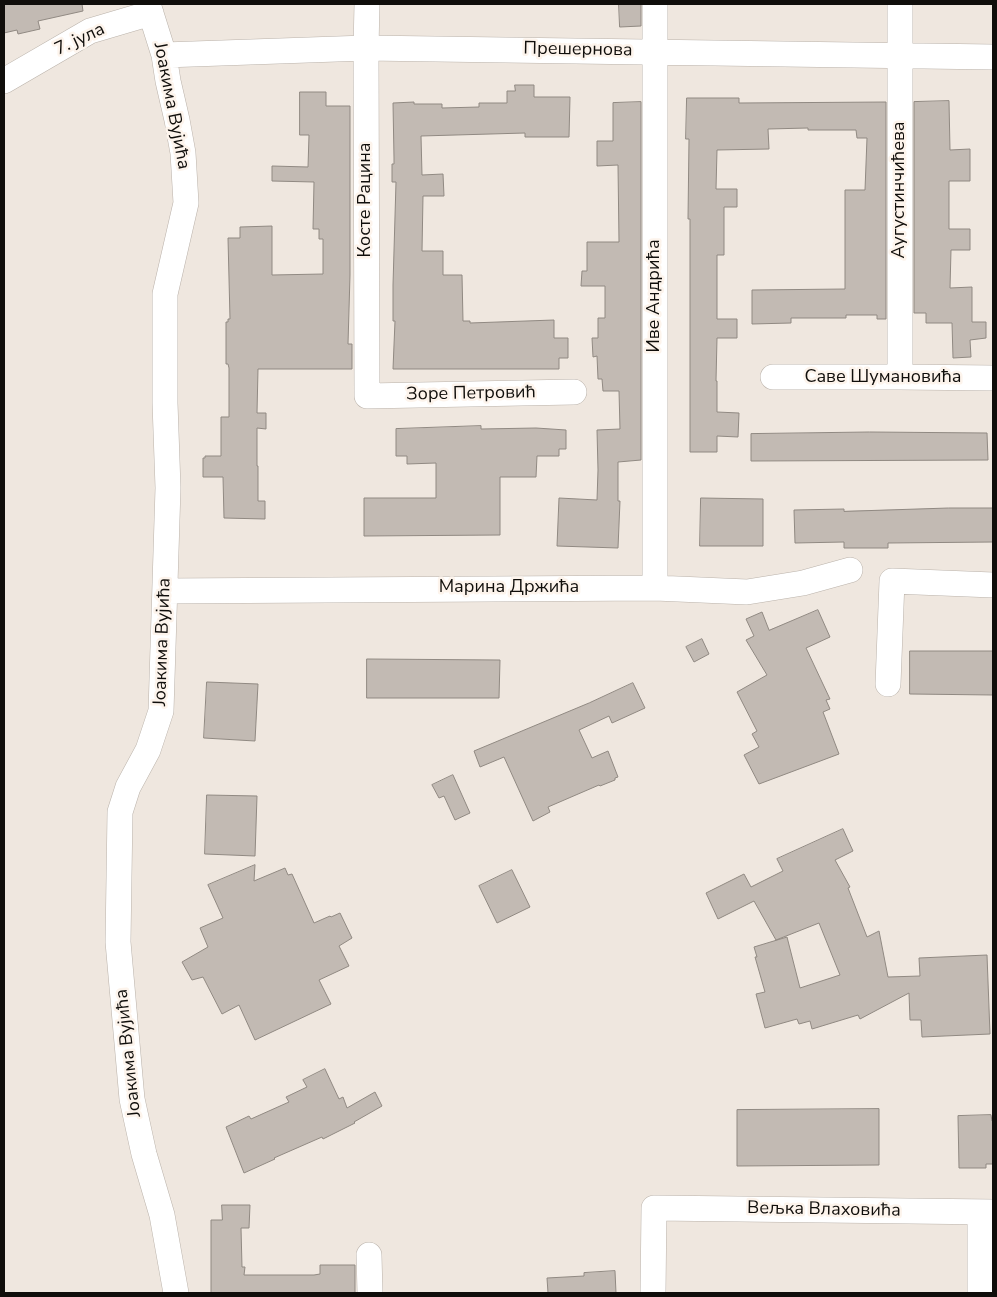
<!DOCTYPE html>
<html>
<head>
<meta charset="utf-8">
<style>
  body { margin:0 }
  #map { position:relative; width:997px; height:1297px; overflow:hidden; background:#efe7df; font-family:"Nunito Sans",sans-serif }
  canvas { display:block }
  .frame { position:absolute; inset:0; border:5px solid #100e0b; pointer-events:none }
</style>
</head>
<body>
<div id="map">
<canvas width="997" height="1297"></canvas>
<div class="frame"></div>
</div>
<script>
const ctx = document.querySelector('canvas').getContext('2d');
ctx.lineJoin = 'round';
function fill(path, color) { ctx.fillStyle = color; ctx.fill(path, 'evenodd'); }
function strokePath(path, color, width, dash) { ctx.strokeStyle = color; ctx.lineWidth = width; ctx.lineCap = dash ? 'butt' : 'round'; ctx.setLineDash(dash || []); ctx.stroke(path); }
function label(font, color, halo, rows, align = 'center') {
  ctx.font = font + ' "Nunito Sans",sans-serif'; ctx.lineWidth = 5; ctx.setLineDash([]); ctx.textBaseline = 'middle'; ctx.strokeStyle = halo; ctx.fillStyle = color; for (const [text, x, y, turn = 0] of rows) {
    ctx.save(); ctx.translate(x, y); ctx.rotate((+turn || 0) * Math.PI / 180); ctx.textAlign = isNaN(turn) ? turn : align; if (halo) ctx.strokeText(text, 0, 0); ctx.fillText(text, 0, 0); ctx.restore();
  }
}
const building = new Path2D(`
  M 4,4 L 82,4 L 83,11 L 38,21 L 40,29 L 18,34 L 17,30 L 4,33 Z
  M 619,4 L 641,4 L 641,26 L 620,27 Z
  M 515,85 L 534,85 L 534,97 L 570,97 L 569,137 L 525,137 L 525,133 L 421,136 L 422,175 L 443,174 L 444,196 L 423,196 L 422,251 L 443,251 L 443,275 L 462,275 L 463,321 L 470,321 L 470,323 L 554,320 L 554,338 L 568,338 L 568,358 L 559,358 L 559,369 L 393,369 L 395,321 L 393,321 L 393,285 L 396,182 L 392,182 L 392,164 L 394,164 L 394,158 L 393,103 L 414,102 L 414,104 L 442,104 L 442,108 L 479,107 L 479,103 L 507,103 L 507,91 L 515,91 Z
  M 300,92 L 326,92 L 326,106 L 350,106 L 350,275 L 348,344 L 352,344 L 352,369 L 258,369 L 257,413 L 266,413 L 266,429 L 257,428 L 257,466 L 258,466 L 258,501 L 265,501 L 265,519 L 224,518 L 223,477 L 203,477 L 203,458 L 205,458 L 205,456 L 221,456 L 221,417 L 229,417 L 229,368 L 228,364 L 226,364 L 226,322 L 228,322 L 228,319 L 230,319 L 228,238 L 240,238 L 240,227 L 272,226 L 272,275 L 323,274 L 323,239 L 319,239 L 319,229 L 313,229 L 314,182 L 272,181 L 272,166 L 308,167 L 309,135 L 300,135 Z
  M 687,98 L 739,98 L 739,103 L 886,102 L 886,319 L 877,319 L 877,315 L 846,315 L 846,318 L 791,318 L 791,323 L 752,324 L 752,290 L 845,289 L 845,190 L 865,190 L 867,138 L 857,138 L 856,130 L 808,130 L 808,128 L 768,129 L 769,149 L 717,150 L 716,189 L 737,189 L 737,207 L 724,207 L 724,255 L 717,255 L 717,319 L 737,319 L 737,338 L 717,338 L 716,381 L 717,381 L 717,412 L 739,413 L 738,437 L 717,436 L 717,452 L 690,452 L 690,219 L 688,219 L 689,139 L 686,139 Z
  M 949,101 L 950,150 L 970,149 L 970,181 L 949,181 L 949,229 L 970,229 L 970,250 L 951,250 L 950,288 L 972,287 L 972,322 L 986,322 L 986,338 L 970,340 L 971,357 L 953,358 L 952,323 L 926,323 L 926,313 L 914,313 L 914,102 Z
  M 641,102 L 641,460 L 618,462 L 618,501 L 620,501 L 618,548 L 557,546 L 559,498 L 597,500 L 598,470 L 597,430 L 620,429 L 619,391 L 603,391 L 602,379 L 598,379 L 597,356 L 593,357 L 592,338 L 598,338 L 598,318 L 605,318 L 605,286 L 581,286 L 582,271 L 587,271 L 587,242 L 619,242 L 618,165 L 597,166 L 597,141 L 613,141 L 613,103 Z
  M 481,426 L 481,429 L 536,428 L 566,430 L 566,449 L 559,449 L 559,456 L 537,456 L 536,477 L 500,477 L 500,535 L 364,536 L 364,498 L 436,498 L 436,463 L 407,464 L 407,456 L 396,456 L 396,429 Z
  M 870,432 L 987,433 L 988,460 L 751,461 L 751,434 Z
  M 701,498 L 763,499 L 763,546 L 700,546 Z
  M 949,508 L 993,508 L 993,542 L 888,543 L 888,548 L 844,548 L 844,542 L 795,543 L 794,510 L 844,509 L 844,511 Z
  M 818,610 L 830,637 L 806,648 L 830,699 L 826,700 L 830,709 L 823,712 L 839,754 L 759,784 L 744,755 L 759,747 L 752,734 L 757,731 L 737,692 L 767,675 L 746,640 L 754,636 L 746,619 L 762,612 L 769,630 Z
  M 702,639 L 709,654 L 694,662 L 686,647 Z
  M 910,651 L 993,651 L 993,695 L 910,694 Z
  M 367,659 L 500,660 L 499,698 L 367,698 Z
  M 207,682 L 258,684 L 255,741 L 204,738 Z
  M 633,683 L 645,708 L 612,723 L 609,716 L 579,730 L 592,758 L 608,751 L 618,777 L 615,778 L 615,780 L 600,786 L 599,785 L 548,807 L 550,812 L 533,821 L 504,757 L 480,767 L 474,751 L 589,703 Z
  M 453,775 L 470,813 L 455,820 L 444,796 L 439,798 L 432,785 Z
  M 207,795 L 257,796 L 255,856 L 205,854 Z
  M 843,829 L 853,851 L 835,860 L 850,887 L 848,888 L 867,937 L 879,931 L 888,977 L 920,976 L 919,958 L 987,955 L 990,1034 L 922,1037 L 921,1020 L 910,1020 L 909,993 L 860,1019 L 858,1015 L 812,1029 L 810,1021 L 799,1024 L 797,1019 L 765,1028 L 756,994 L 765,992 L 755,957 L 757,957 L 754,947 L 787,937 L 800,988 L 840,975 L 819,923 L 776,940 L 754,901 L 718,919 L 706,893 L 744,874 L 751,887 L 783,871 L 777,859 Z
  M 255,865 L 254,881 L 285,868 L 288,875 L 292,874 L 314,923 L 330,916 L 331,917 L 340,913 L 352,938 L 339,946 L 349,966 L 319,980 L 331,1004 L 255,1040 L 239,1005 L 222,1014 L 203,977 L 192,980 L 182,962 L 208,947 L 200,928 L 223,918 L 208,885 Z
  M 512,870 L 530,907 L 497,923 L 479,886 Z
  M 325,1069 L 339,1099 L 343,1097 L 347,1108 L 375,1092 L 382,1106 L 354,1122 L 355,1123 L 323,1139 L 322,1137 L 274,1158 L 275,1159 L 244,1173 L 226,1127 L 249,1116 L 251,1119 L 289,1102 L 286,1097 L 307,1087 L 303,1080 Z
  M 879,1109 L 879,1165 L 737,1166 L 737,1110 Z
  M 991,1115 L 992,1121 L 993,1121 L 993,1164 L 986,1164 L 986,1168 L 959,1168 L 958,1116 Z
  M 222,1205 L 250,1205 L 249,1228 L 241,1228 L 242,1267 L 245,1267 L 244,1275 L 314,1275 L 320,1274 L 320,1265 L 355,1265 L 355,1293 L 211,1293 L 211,1220 L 222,1220 Z
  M 615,1271 L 616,1293 L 548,1293 L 547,1278 L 584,1276 L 584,1273 Z`);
const minor = new Path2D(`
  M 148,4 L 164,55 L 168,81 L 177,120 L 183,153 L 186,203 L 165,294 L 165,403 L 168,488 L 161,711 L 148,750 L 128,787 L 120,812 L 118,942 L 132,1099 L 144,1154 L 162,1215 L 176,1293
  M 367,4 L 366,48 L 367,396 L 574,392
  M 164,55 L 366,48 L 993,57
  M 4,81 L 90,31 L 151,13
  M 773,377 L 900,377 L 993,378
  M 900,377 L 900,4
  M 655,588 L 655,4
  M 165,591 L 655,588 L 747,592 L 803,583 L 850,570
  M 888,684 L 892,581 L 993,585
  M 369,1255 L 370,1293
  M 653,1293 L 654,1208 L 993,1212
  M 980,1293 L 980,1213`);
const streetNames = [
  ["7. јула",80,40,-25],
  ["Прешернова",578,50,1],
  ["Јоакима Вујића",171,106,79],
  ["Аугустинчићева",900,190,-90],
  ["Косте Рацина",366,200,-90],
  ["Иве Андрића",655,296,-90],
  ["Саве Шумановића",883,378],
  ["Зоре Петровић",471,394,-1],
  ["Марина Држића",509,588],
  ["Јоакима Вујића",163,642,-88],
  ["Јоакима Вујића",129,1053,-96],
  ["Вељка Влаховића",824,1210,1]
];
fill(building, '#c2bab3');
strokePath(building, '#908982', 1);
strokePath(minor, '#bab2aa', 26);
strokePath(minor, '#fff', 25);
label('18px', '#100e0b', '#fdf4ec', streetNames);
</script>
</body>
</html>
